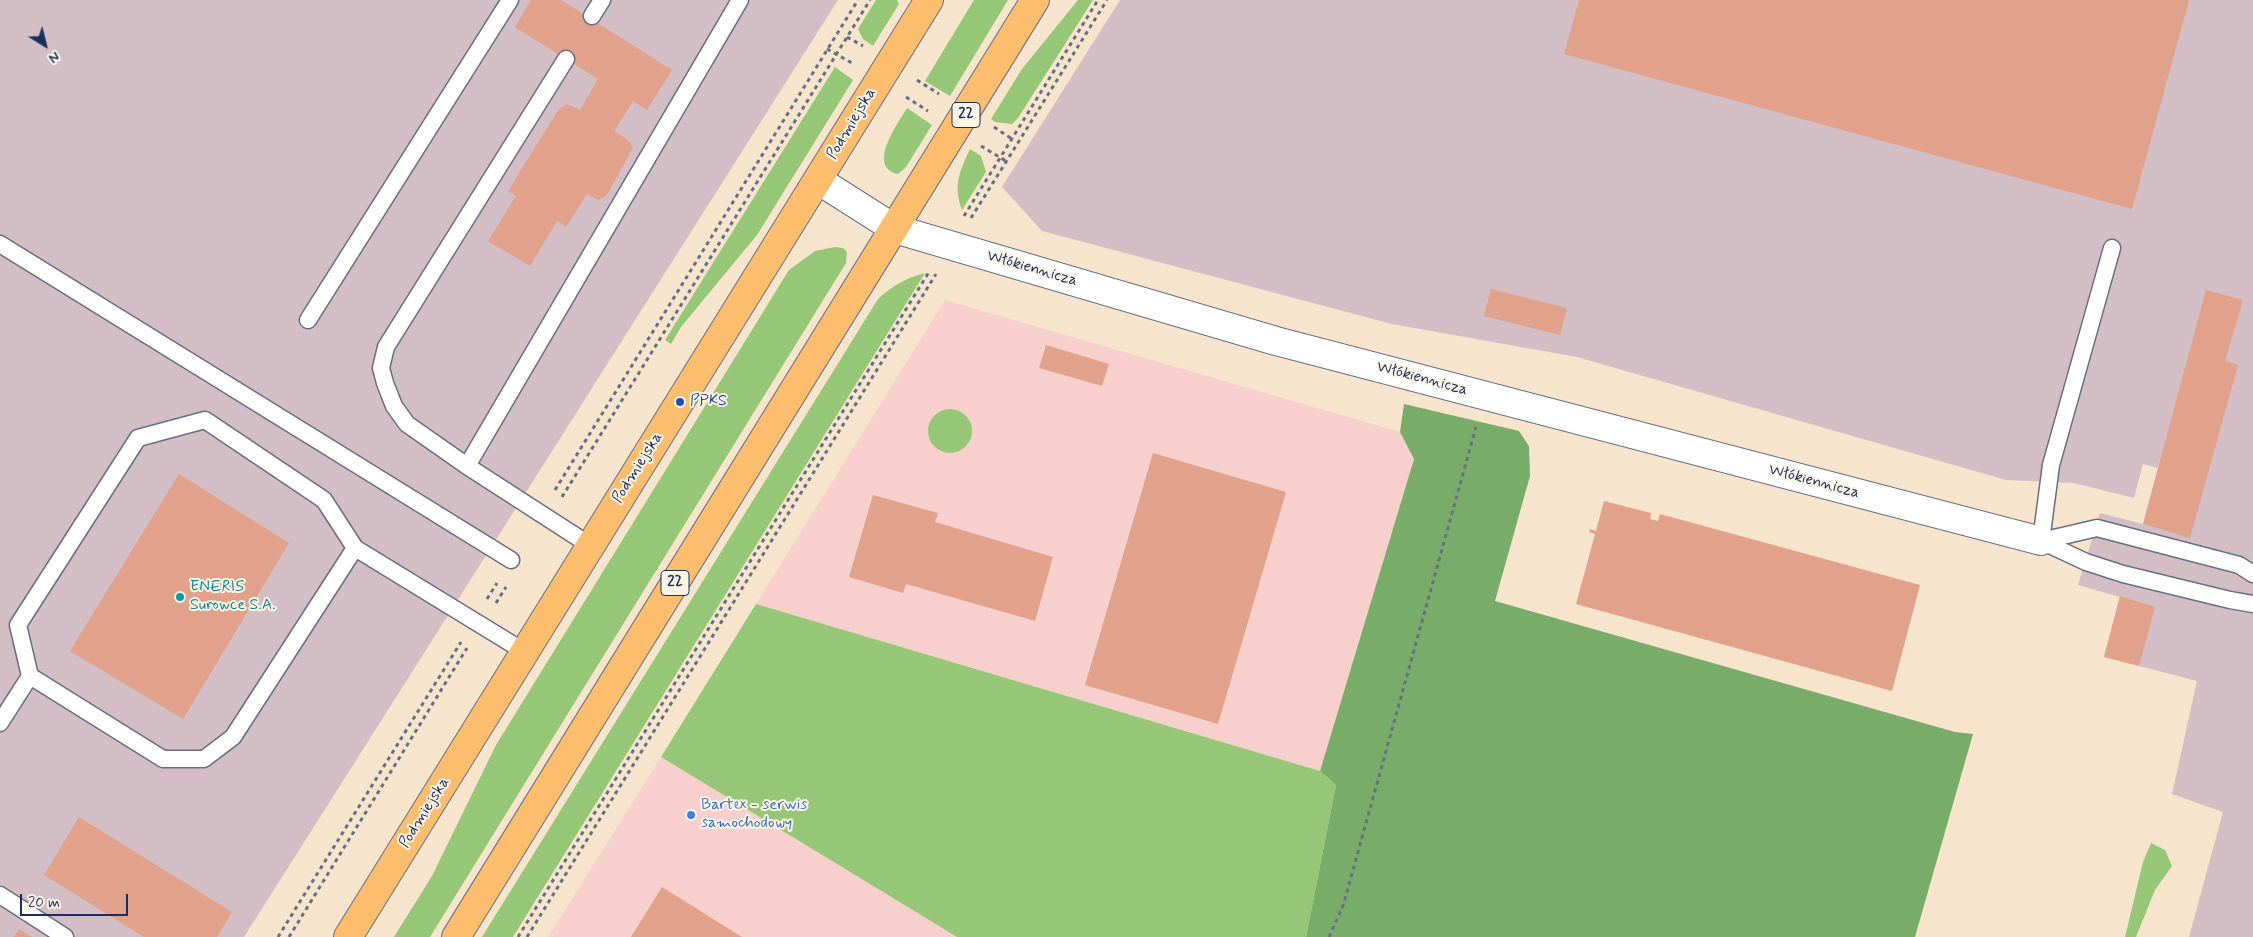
<!DOCTYPE html>
<html>
<head>
<meta charset="utf-8">
<style>
  body { margin:0 }
  #map { position:relative; width:2253px; height:937px; overflow:hidden; background:#f6e5cc; font-family:Mynerve,sans-serif }
  canvas { display:block }
  .north { position:absolute; left:20px; top:20px; width:50px; height:50px; -webkit-text-stroke:4px #fcf5e5; paint-order:stroke; rotate:144deg; font-size:14px; font-weight:700; line-height:20px; text-align:center; color:#1b2f5e }
  .north::after { content:''; display:block; margin:auto; width:18px; height:22px; background:#1b2f5e; clip-path:polygon(50% 0,100% 100%,50% 72%,0 100%) }
  .scale { position:absolute; left:20px; top:894px; width:108px; height:22px; box-sizing:border-box; border:2px solid #1b2f5e; border-top:0; padding-left:6px; font-size:15px; line-height:18px; white-space:nowrap; color:#1b2f5e; -webkit-text-stroke:4px #fcf5e5; paint-order:stroke }
</style>
</head>
<body>
<div id="map">
<canvas width="2253" height="937"></canvas>
<div class="north">N</div>
<div class="scale">20 m</div>
</div>
<script>
const ctx = document.querySelector('canvas').getContext('2d');
ctx.lineJoin = 'round';
function fill(path, color) { ctx.fillStyle = color; ctx.fill(path, 'evenodd'); }
function strokePath(path, color, width, dash) { ctx.strokeStyle = color; ctx.lineWidth = width; ctx.lineCap = dash ? 'butt' : 'round'; ctx.setLineDash(dash || []); ctx.stroke(path); }
function label(font, color, halo, rows, align = 'center') {
  ctx.font = font + ' Mynerve,sans-serif'; ctx.lineWidth = 4; ctx.setLineDash([]); ctx.textBaseline = 'middle'; ctx.strokeStyle = halo; ctx.fillStyle = color; for (const [text, x, y, turn = 0] of rows) {
    ctx.save(); ctx.translate(x, y); ctx.rotate((+turn || 0) * Math.PI / 180); ctx.textAlign = isNaN(turn) ? turn : align; if (halo) ctx.strokeText(text, 0, 0); ctx.fillText(text, 0, 0); ctx.restore();
  }
}
const built = new Path2D(`
  M 945,300 L 1400,432 L 1414,459 L 1320,771 L 756,604 Z
  M 661,757 L 957,937 L 548,937 Z`);
const industrial = new Path2D(`
  M 0,0 L 838,0 L 244,937 L 0,937 Z
  M 1120,0 L 2253,0 L 2253,937 L 2189,937 L 2223,812 L 2172,794 L 2197,681 L 2104,657 L 2120,597 L 2078,585 L 2100,513 L 2143,524 L 2158,468 L 2143,464 L 2134,498 L 2074,483 L 2006,480 L 1577,357 L 1392,324 L 1042,231 L 1002,187 Z`);
const green = new Path2D(`
  M 876,0 L 897,0 L 899,4 L 873,46 L 863,39 L 858,29 Z
  M 974,0 L 1008,0 L 950,96 L 925,81 Z
  M 1078,0 L 1093,0 L 1018,118 L 1012,124 L 995,122 L 991,119 L 1022,69 Z
  M 835,67 L 853,80 L 757,235 L 681,327 L 671,344 L 665,340 Z
  M 907,108 L 932,125 L 906,167 L 898,174 C 866,167 898,123 907,108 Z
  M 970,149 L 981,156 L 986,172 L 962,210 C 953,185 959,173 970,149 Z
  M 835,247 L 843,248 L 847,252 L 846,263 L 430,937 L 394,937 L 432,876 L 496,745 L 789,270 L 815,251 Z
  M 925,273 L 513,937 L 482,937 L 878,299 C 892,286 906,278 925,273 Z
  M928 431a22 22 0 1 1 44 0a22 22 0 1 1-44 0Z
  M 756,604 L 1320,771 L 1336,785 L 1306,937 L 957,937 L 661,757 Z
  M 2151,843 L 2165,850 L 2172,866 L 2155,890 L 2136,937 L 2125,937 L 2143,862 Z`);
const forest = new Path2D(`
  M 1404,404 L 1519,431 L 1529,446 L 1530,476 L 1495,601 L 1955,732 L 1973,734 L 1915,937 L 1306,937 L 1336,785 L 1320,771 L 1414,459 L 1400,432 Z`);
const building = new Path2D(`
  M 531,0 L 561,0 L 672,70 L 647,110 L 633,101 L 614,131 L 629,141 L 633,148 L 606,196 L 598,200 L 587,194 L 566,227 L 557,221 L 530,266 L 488,241 L 516,196 L 508,191 L 559,109 L 567,104 L 580,110 L 598,79 L 515,27 Z
  M 1579,0 L 2189,0 L 2132,209 L 1564,54 Z
  M 1491,289 L 1567,308 L 1560,335 L 1484,316 Z
  M 2206,290 L 2243,300 L 2225,361 L 2238,365 L 2190,538 L 2143,524 Z
  M 1046,345 L 1109,364 L 1102,386 L 1039,368 Z
  M 1153,453 L 1286,492 L 1218,724 L 1085,685 Z
  M 179,474 L 289,543 L 183,719 L 70,651 Z
  M 873,495 L 938,513 L 935,522 L 1053,557 L 1035,621 L 906,584 L 903,593 L 849,577 Z
  M 1604,501 L 1651,513 L 1650,519 L 1658,521 L 1660,514 L 1920,585 L 1892,691 L 1576,604 L 1595,534 L 1589,532 L 1590,529 L 1596,531 Z
  M 2120,596 L 2155,607 L 2139,666 L 2104,657 Z
  M 79,817 L 232,912 L 217,937 L 144,937 L 44,875 Z
  M 662,887 L 742,937 L 631,937 Z
  M 19,929 L 32,937 L 14,937 Z`);
const path = new Path2D(`
  M 847,37 L 863,46
  M 827,49 L 852,63
  M 917,80 L 939,94
  M 906,97 L 928,111
  M 994,127 L 1012,139
  M 981,146 L 1006,161
  M 964,216 L 1098,0
  M 971,218 L 1107,0
  M 555,490 L 858,0
  M 562,497 L 870,0
  M 487,599 L 497,583
  M 496,603 L 506,587
  M 278,937 L 461,642
  M 289,937 L 467,648
  M 518,937 L 929,272
  M 527,937 L 936,274
  M 1329,937 L 1343,906 L 1476,427`);
const service = new Path2D(`
  M 592,16 L 602,0
  M 566,59 L 386,347 L 381,368 L 385,383 L 394,406 L 407,424 L 467,466 L 591,546
  M 0,244 L 511,560
  M 308,320 L 510,0
  M 467,466 L 740,0
  M 2041,541 L 2051,465 L 2112,248
  M 2041,541 L 2086,562 L 2123,574 L 2230,600 L 2253,604
  M 2041,541 L 2097,528 L 2239,565 L 2253,574
  M 30,676 L 163,759 L 204,759 L 233,737 L 355,548
  M 0,723 L 30,676 L 18,625 L 138,438 L 205,420 L 324,500 L 355,548 L 525,652
  M 0,895 L 65,937`);
const minor = new Path2D(`
  M 818,180 L 895,229 L 1276,341 L 2041,541`);
const primary = new Path2D(`
  M 348,937 L 929,0
  M 456,937 L 1035,0`);
const markers = [
  [680,402,5,"#1a4fb4"],
  [180,597,5,"#0f9aa8"],
  [691,815,5,"#3f7fe0"]
];
const shields = [
  [966,115,28],
  [675,583,28]
];
const shieldNames = [
  ["22",966,115],
  ["22",675,583]
];
const streetNames = [
  ["Podmiejska",852,124,-59],
  ["Włókiennicza",1032,269,16],
  ["Włókiennicza",1422,379,15],
  ["Podmiejska",638,468,-58],
  ["Włókiennicza",1814,482,15],
  ["Podmiejska",425,813,-58]
];
const transitNames = [
  ["PPKS",690,402]
];
const cultureNames = [
  ["ENERIS",190,588],
  ["Surowce S.A.",190,606]
];
const shopNames = [
  ["Bartex - serwis",701,806],
  ["samochodowy",701,824]
];
fill(built, '#f7d0ce');
fill(industrial, '#d2bec4');
fill(green, '#96c777');
fill(forest, '#78ac68');
fill(building, '#e1a18a');
strokePath(service, '#686f84', 19);
strokePath(minor, '#686f84', 30);
strokePath(primary, '#686f84', 30);
strokePath(path, '#686f84', 3, [4, 4]);
strokePath(service, '#fff', 16);
strokePath(minor, '#fff', 28);
strokePath(primary, '#fcbd6f', 28);
for (const [x, y, r, color] of markers) { const dot = new Path2D(); dot.arc(x, y, r, 0, 2 * Math.PI); ctx.fillStyle = color; ctx.fill(dot); strokePath(dot, '#fcf5e5', 2); }
for (const [x, y, w] of shields) { const box = new Path2D(); box.roundRect(x - w / 2, y - 12.5, w, 25, 4); ctx.fillStyle = '#fcf5e5'; ctx.fill(box); strokePath(box, '#1b2f5e', 1); }
label('bold 15px', '#1b2f5e', null, shieldNames);
label('16px', '#1b2f5e', '#fcf5e5', streetNames);
label('16px', '#164399', '#fcf5e5', transitNames, 'left');
label('16px', '#0d838f', '#fcf5e5', cultureNames, 'left');
label('16px', '#366cbe', '#fcf5e5', shopNames, 'left');
</script>
</body>
</html>
